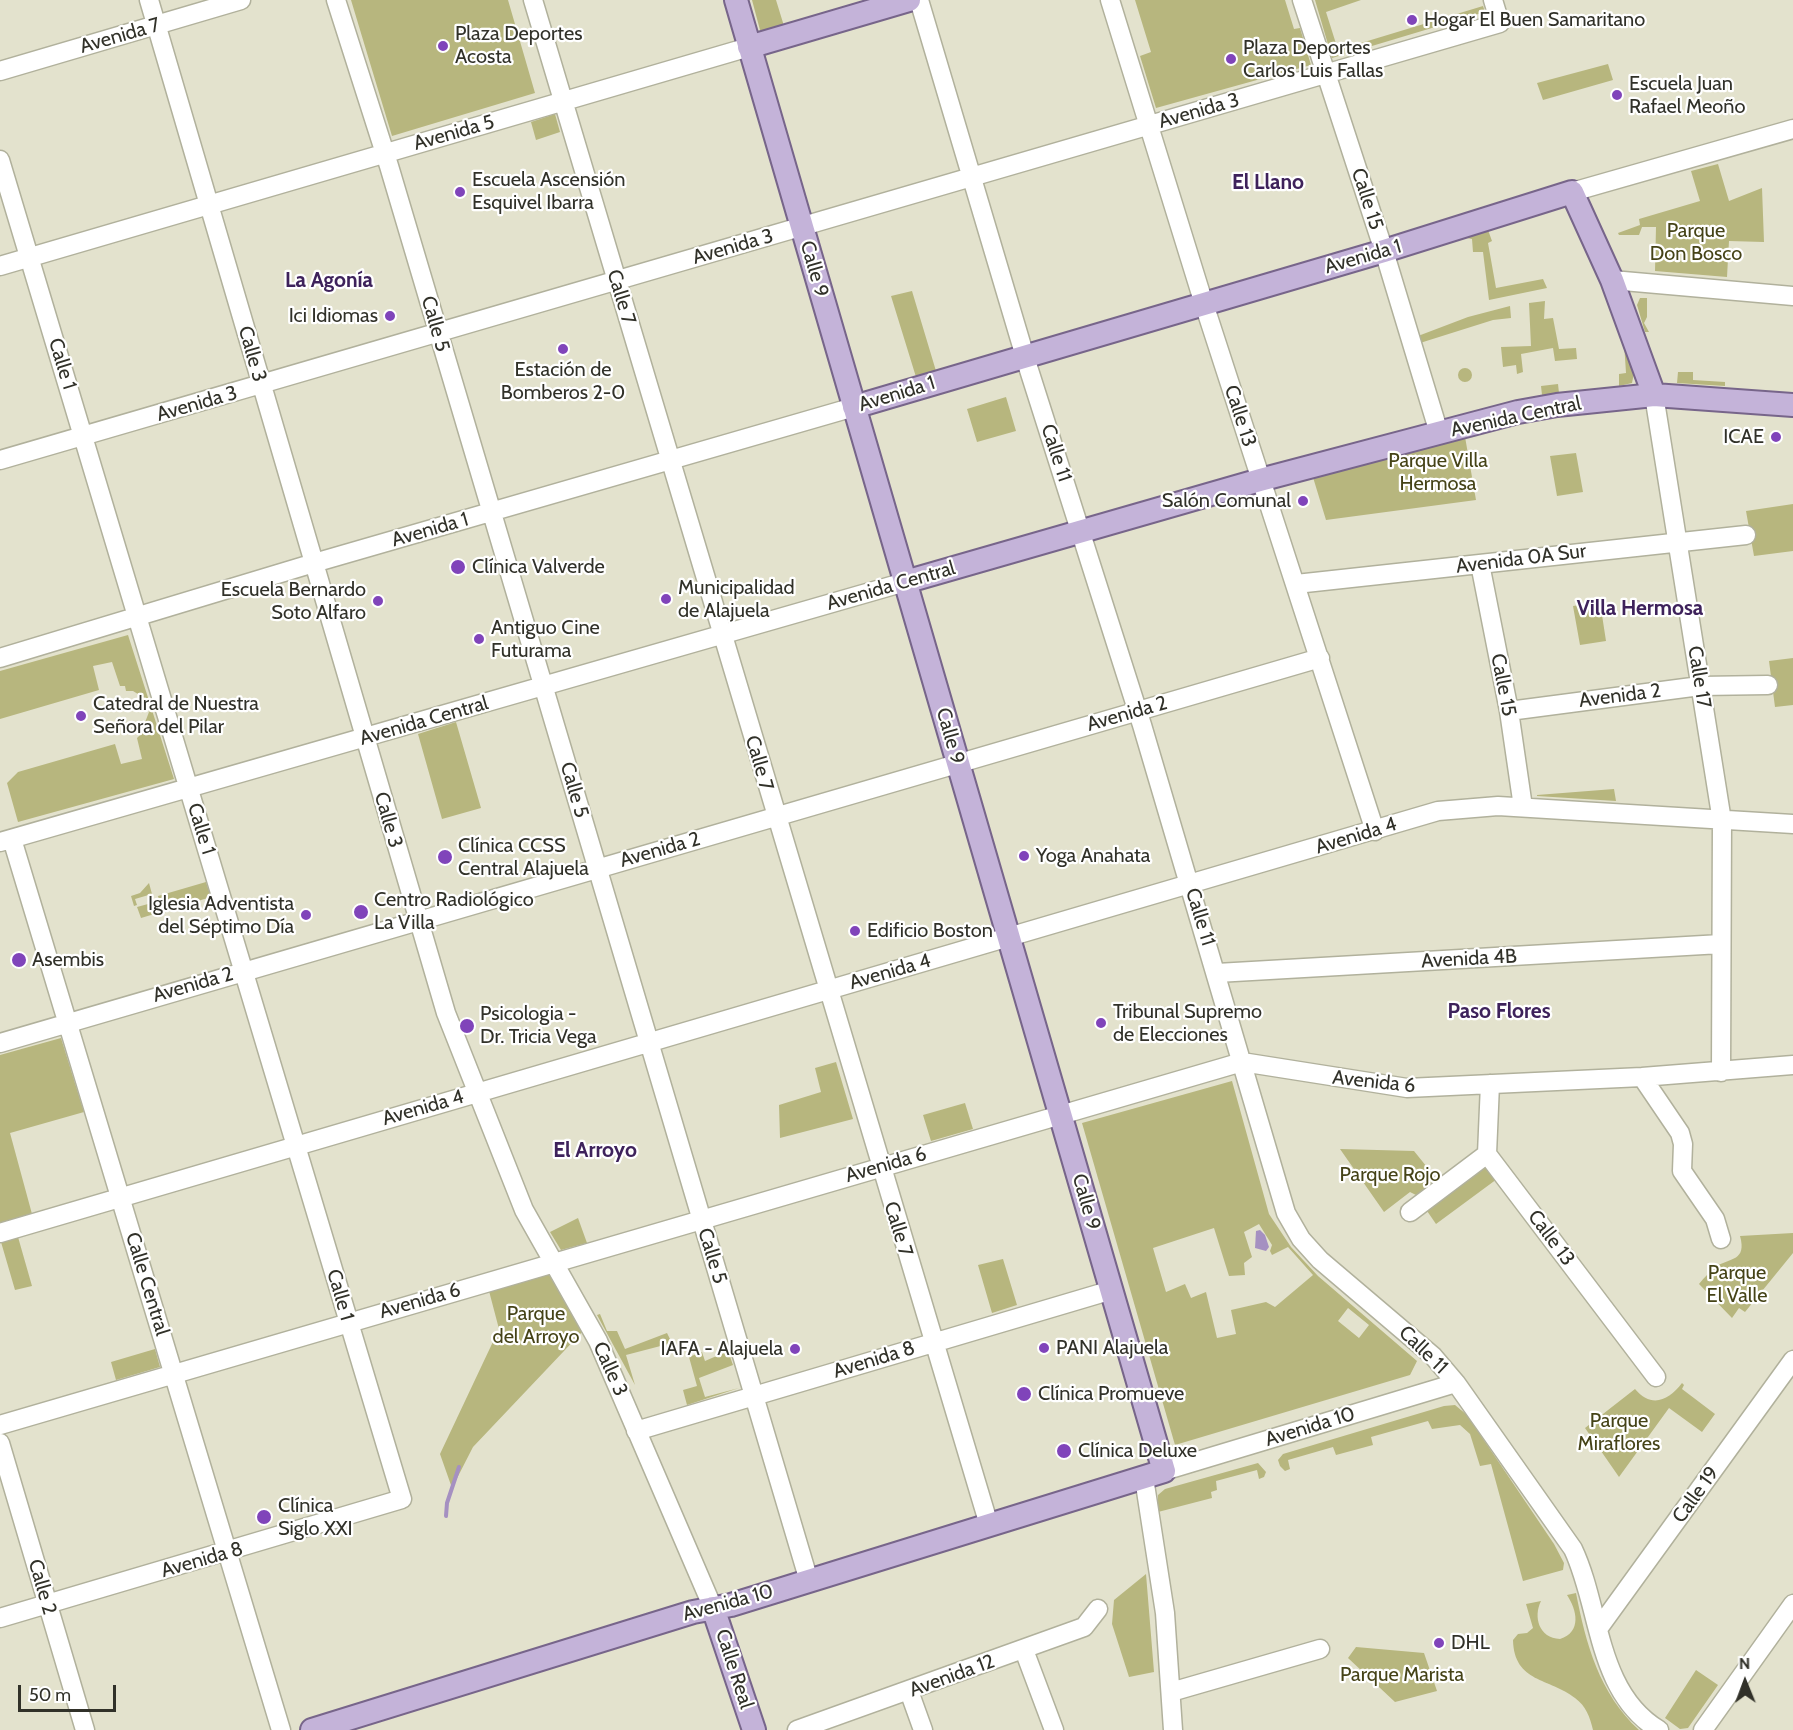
<!DOCTYPE html>
<html>
<head>
<meta charset="utf-8">
<style>
  body { margin:0 }
  #map { position:relative; width:1793px; height:1730px; overflow:hidden; background:#e3e2cd; font-family:Cabin,sans-serif }
  canvas { display:block }
  .north { position:absolute; left:1715px; top:1652px; width:60px; height:60px; -webkit-text-stroke:4px #fff; paint-order:stroke; rotate:359deg; font-size:16px; font-weight:700; line-height:24px; text-align:center; color:#313129 }
  .north::after { content:''; display:block; margin:auto; width:21px; height:27px; background:#313129; clip-path:polygon(50% 0,100% 100%,50% 72%,0 100%) }
  .scale { position:absolute; left:18px; top:1685px; width:98px; height:27px; box-sizing:border-box; border:3px solid #313129; border-top:0; padding-left:8px; font-size:18px; line-height:21px; white-space:nowrap; color:#313129; -webkit-text-stroke:4px #fff; paint-order:stroke }
</style>
</head>
<body>
<div id="map">
<canvas width="1793" height="1730"></canvas>
<div class="north">N</div>
<div class="scale">50 m</div>
</div>
<script>
const ctx = document.querySelector('canvas').getContext('2d');
ctx.lineJoin = 'round';
function fill(path, color) { ctx.fillStyle = color; ctx.fill(path, 'evenodd'); }
function strokePath(path, color, width, dash) { ctx.strokeStyle = color; ctx.lineWidth = width; ctx.lineCap = dash ? 'butt' : 'round'; ctx.setLineDash(dash || []); ctx.stroke(path); }
function label(font, color, halo, rows, align = 'center') {
  ctx.font = font + ' Cabin,sans-serif'; ctx.lineWidth = 4.5; ctx.setLineDash([]); ctx.textBaseline = 'middle'; ctx.strokeStyle = halo; ctx.fillStyle = color; for (const [text, x, y, turn = 0] of rows) {
    ctx.save(); ctx.translate(x, y); ctx.rotate((+turn || 0) * Math.PI / 180); ctx.textAlign = isNaN(turn) ? turn : align; if (halo) ctx.strokeText(text, 0, 0); ctx.fillText(text, 0, 0); ctx.restore();
  }
}
const green = new Path2D(`
  M 351,0 L 508,0 L 535,93 L 392,136 Z
  M 752,0 L 776,0 L 784,26 L 765,32 L 760,30 Z
  M 1135,0 L 1285,0 L 1294,29 L 1300,28 L 1311,65 L 1156,108 L 1140,56 L 1151,52 Z
  M 1315,0 L 1361,0 L 1326,12 L 1338,50 L 1483,6 L 1485,12 L 1332,58 Z
  M 1608,64 L 1613,80 L 1543,100 L 1537,83 Z
  M 555,114 L 560,132 L 536,140 L 531,122 Z
  M 1718,164 L 1729,201 L 1762,188 L 1764,242 L 1729,241 L 1727,277 L 1655,271 L 1656,227 L 1642,227 L 1639,235 L 1619,235 L 1618,233 L 1640,225 L 1639,219 L 1700,201 L 1691,171 Z
  M 1488,230 L 1492,241 L 1488,243 L 1496,288 L 1543,279 L 1547,288 L 1489,300 L 1483,252 L 1473,252 L 1472,239 L 1462,237 Z
  M 912,291 L 936,371 L 916,377 L 891,296 Z
  M 1640,298 L 1647,298 L 1647,317 L 1644,323 L 1649,332 L 1645,332 L 1637,305 Z
  M 1545,301 L 1544,319 L 1553,318 L 1559,349 L 1576,348 L 1577,359 L 1555,361 L 1553,348 L 1521,354 L 1523,372 L 1517,374 L 1516,365 L 1503,367 L 1501,347 L 1531,346 L 1529,303 Z
  M 1510,306 L 1511,318 L 1493,320 L 1420,343 L 1418,336 L 1468,317 Z
  M 1624,342 L 1634,373 L 1632,383 L 1619,386 L 1619,374 L 1626,373 Z
  M1458 375a7 7 0 1 1 14 0a7 7 0 1 1-14 0Z
  M 1678,372 L 1693,372 L 1693,380 L 1725,382 L 1725,386 L 1677,383 Z
  M 1558,384 L 1559,393 L 1542,395 L 1541,386 Z
  M 1006,397 L 1016,431 L 977,442 L 967,409 Z
  M 1464,431 L 1476,500 L 1326,520 L 1312,474 Z
  M 1576,453 L 1583,492 L 1557,496 L 1550,456 Z
  M 1793,504 L 1793,551 L 1754,556 L 1746,511 Z
  M 1600,602 L 1606,641 L 1580,645 L 1573,606 Z
  M 128,635 L 174,779 L 18,822 L 7,783 L 18,772 L 115,744 L 121,764 L 142,759 L 137,738 L 140,735 L 139,728 L 144,725 L 149,712 L 146,699 L 133,691 L 126,691 L 125,686 L 120,686 L 112,662 L 93,666 L 99,690 L 0,719 L 0,671 Z
  M 1793,658 L 1793,705 L 1775,707 L 1769,661 Z
  M 456,722 L 481,808 L 442,819 L 418,734 Z
  M 1614,789 L 1616,801 L 1537,796 L 1537,795 Z
  M 206,882 L 211,897 L 141,918 L 137,907 L 159,901 L 158,896 Z
  M 149,883 L 152,894 L 135,899 L 137,905 L 134,906 L 131,896 L 140,893 Z
  M 61,1038 L 84,1112 L 10,1133 L 32,1214 L 0,1223 L 0,1055 Z
  M 836,1062 L 853,1119 L 780,1138 L 779,1105 L 821,1092 L 815,1068 Z
  M 1232,1081 L 1269,1214 L 1291,1247 L 1318,1276 L 1417,1361 L 1410,1375 L 1175,1445 L 1082,1123 ZM 1259,1224 L 1272,1245 L 1270,1251 L 1272,1255 L 1288,1247 L 1313,1275 L 1275,1307 L 1266,1302 L 1231,1310 L 1236,1334 L 1217,1338 L 1206,1292 L 1191,1298 L 1185,1284 L 1166,1292 L 1153,1248 L 1214,1228 L 1229,1276 L 1245,1275 L 1244,1263 L 1252,1257 L 1244,1232 ZM 1348,1308 L 1369,1325 L 1359,1338 L 1338,1321 Z
  M 965,1103 L 973,1129 L 931,1141 L 923,1115 Z
  M 1340,1149 L 1414,1151 L 1439,1182 L 1420,1197 L 1410,1192 L 1384,1212 Z
  M 1485,1163 L 1497,1179 L 1436,1224 L 1425,1208 Z
  M 578,1218 L 587,1243 L 561,1250 L 550,1232 Z
  M 1793,1233 L 1793,1253 L 1745,1312 L 1739,1308 L 1732,1318 L 1699,1284 C 1704,1278 1710,1271 1717,1266 C 1730,1258 1747,1261 1740,1236 Z
  M 18,1237 L 32,1286 L 15,1290 L 1,1242 Z
  M 1003,1259 L 1017,1305 L 992,1313 L 978,1265 Z
  M 551,1274 L 582,1332 L 473,1447 L 452,1488 L 440,1454 L 499,1329 L 489,1291 Z
  M 600,1314 L 607,1331 L 617,1331 L 625,1349 L 667,1333 L 672,1343 L 626,1355 L 635,1385 L 597,1315 Z
  M 155,1349 L 160,1367 L 116,1380 L 111,1362 Z
  M 728,1351 L 733,1365 L 699,1378 L 705,1397 L 739,1388 L 687,1405 L 683,1390 L 697,1386 L 689,1357 L 702,1352 L 705,1361 Z
  M 1682,1383 L 1684,1385 L 1682,1389 L 1715,1414 L 1702,1432 L 1669,1408 L 1619,1477 L 1585,1428 L 1635,1389 C 1652,1409 1669,1400 1682,1383 Z
  M 1455,1405 L 1467,1415 L 1554,1544 L 1564,1563 L 1563,1570 L 1523,1581 L 1491,1464 L 1480,1466 L 1470,1434 L 1460,1425 L 1432,1429 L 1428,1421 L 1371,1437 L 1373,1445 L 1336,1455 L 1333,1447 L 1288,1460 L 1290,1469 L 1285,1471 L 1280,1466 L 1278,1460 L 1283,1454 L 1444,1406 Z
  M 1258,1463 L 1266,1472 L 1264,1477 L 1259,1479 L 1257,1470 L 1216,1481 L 1217,1490 L 1211,1492 L 1212,1498 L 1158,1512 L 1158,1495 L 1165,1489 Z
  M 1146,1574 L 1154,1672 L 1129,1677 L 1112,1624 L 1114,1600 Z
  M 1576,1593 C 1586,1644 1599,1693 1639,1730 L 1593,1730 C 1590,1717 1586,1706 1575,1698 C 1550,1678 1514,1683 1513,1640 L 1518,1634 L 1527,1633 L 1533,1628 L 1526,1604 L 1541,1601 C 1533,1617 1539,1638 1560,1639 C 1582,1632 1577,1610 1567,1595 Z
  M 1356,1647 L 1424,1653 L 1437,1691 L 1395,1702 L 1348,1658 Z
  M 1696,1670 L 1718,1685 L 1688,1728 L 1680,1729 L 1665,1718 Z`);
const water = new Path2D(`
  M 1256,1231 L 1260,1230 L 1265,1235 L 1269,1247 L 1266,1251 L 1255,1248 Z`);
const stream = new Path2D(`
  M 446,1516 L 447,1503 L 459,1467`);
const minor = new Path2D(`
  M 149,0 L 446,1013 L 524,1210 L 598,1341 L 713,1608
  M 336,0 L 389,166 L 809,1581
  M 533,0 L 989,1525
  M 919,0 L 1029,370 L 1142,725 L 1286,1213 L 1301,1239 L 1320,1260 L 1433,1356 L 1456,1383 L 1573,1549 C 1601,1608 1596,1692 1659,1730
  M 1110,0 L 1204,304 L 1375,831
  M 1302,0 L 1384,251 L 1439,433
  M 0,71 L 241,0
  M 0,160 L 402,1499 L 0,1618
  M 1572,192 L 1793,129
  M 0,266 L 749,47
  M 1612,280 L 1793,296
  M 1654,395 L 1722,821 L 1721,1072
  M 0,460 L 1500,23 L 1493,0
  M 1480,564 L 1509,711 L 1523,807
  M 1296,584 L 1746,535
  M 0,658 L 314,563 L 854,407
  M 1509,711 L 1700,686 L 1768,685
  M 12,839 L 281,1730
  M 0,842 L 905,582
  M 1217,973 L 1721,944
  M 0,1043 L 1320,658
  M 1642,1077 L 1680,1133 L 1683,1144 L 1682,1171 L 1715,1219 L 1721,1239
  M 1490,1084 L 1487,1154 L 1656,1377
  M 1410,1212 L 1487,1154
  M 0,1233 L 1438,811 L 1498,806 L 1793,824
  M 0,1425 L 1242,1062 L 1407,1088 L 1642,1077 L 1793,1065
  M 636,1431 L 1112,1290
  M 0,1443 L 85,1730
  M 1164,1471 L 1456,1383
  M 1144,1478 L 1165,1613 L 1173,1730
  M 1598,1629 L 1793,1360
  M 1024,1650 L 1054,1730
  M 909,1691 L 923,1730
  M 1171,1692 L 1320,1649
  M 797,1730 L 1084,1627 L 1098,1609
  M 1703,1730 L 1793,1604`);
const major = new Path2D(`
  M 749,47 L 909,0
  M 854,407 L 1384,251 L 1572,192 L 1612,280 L 1654,395
  M 905,582 L 1260,480 L 1518,412 L 1557,405 L 1654,395 L 1793,405
  M 713,1608 L 754,1730
  M 312,1730 L 693,1612 L 731,1605 L 1164,1471 L 736,0`);
const markers = [
  [1412,20,6,"#8044ba"],
  [443,46,6,"#8044ba"],
  [1231,59,6,"#8044ba"],
  [1617,95,6,"#8044ba"],
  [460,192,6,"#8044ba"],
  [390,316,6,"#8044ba"],
  [563,349,6,"#8044ba"],
  [1776,437,6,"#8044ba"],
  [1303,501,6,"#8044ba"],
  [458,567,8,"#8044ba"],
  [666,599,6,"#8044ba"],
  [378,601,6,"#8044ba"],
  [479,639,6,"#8044ba"],
  [81,716,6,"#8044ba"],
  [1024,856,6,"#8044ba"],
  [445,857,8,"#8044ba"],
  [361,912,8,"#8044ba"],
  [306,915,6,"#8044ba"],
  [855,931,6,"#8044ba"],
  [19,960,8,"#8044ba"],
  [1101,1023,6,"#8044ba"],
  [467,1026,8,"#8044ba"],
  [1044,1348,6,"#8044ba"],
  [795,1349,6,"#8044ba"],
  [1024,1394,8,"#8044ba"],
  [1064,1451,8,"#8044ba"],
  [264,1517,8,"#8044ba"],
  [1439,1643,6,"#8044ba"]
];
const poiNames = [
  ["Hogar El Buen Samaritano",1424,20],
  ["Plaza Deportes",455,34],
  ["Acosta",455,57],
  ["Plaza Deportes",1243,48],
  ["Carlos Luis Fallas",1243,71],
  ["Escuela Juan",1629,84],
  ["Rafael Meoño",1629,107],
  ["Escuela Ascensión",472,180],
  ["Esquivel Ibarra",472,203],
  ["Ici Idiomas",378,316,"right"],
  ["Estación de",563,370,"center"],
  ["Bomberos 2-0",563,393,"center"],
  ["ICAE",1764,437,"right"],
  ["Salón Comunal",1291,501,"right"],
  ["Clínica Valverde",472,567],
  ["Municipalidad",678,588],
  ["de Alajuela",678,611],
  ["Escuela Bernardo",366,590,"right"],
  ["Soto Alfaro",366,613,"right"],
  ["Antiguo Cine",491,628],
  ["Futurama",491,651],
  ["Catedral de Nuestra",93,704],
  ["Señora del Pilar",93,727],
  ["Clínica CCSS",458,846],
  ["Central Alajuela",458,869],
  ["Yoga Anahata",1036,856],
  ["Centro Radiológico",374,900],
  ["La Villa",374,923],
  ["Iglesia Adventista",294,904,"right"],
  ["del Séptimo Día",294,927,"right"],
  ["Edificio Boston",867,931],
  ["Asembis",32,960],
  ["Tribunal Supremo",1113,1012],
  ["de Elecciones",1113,1035],
  ["Psicologia -",480,1014],
  ["Dr. Tricia Vega",480,1037],
  ["PANI Alajuela",1056,1348],
  ["IAFA - Alajuela",783,1349,"right"],
  ["Clínica Promueve",1038,1394],
  ["Clínica Deluxe",1078,1451],
  ["Clínica",278,1506],
  ["Siglo XXI",278,1529],
  ["DHL",1451,1643]
];
const streetNames = [
  ["Avenida 7",120,36,-16],
  ["Avenida 3",1199,111,-16],
  ["Avenida 5",454,133,-16],
  ["Calle 15",1367,199,72],
  ["Avenida 3",733,247,-16],
  ["Avenida 1",1363,257,-16],
  ["Calle 9",814,269,74],
  ["Calle 7",621,297,73],
  ["Calle 5",435,324,74],
  ["Calle 3",252,354,74],
  ["Calle 1",62,364,73],
  ["Avenida 1",897,394,-17],
  ["Avenida 3",197,404,-16],
  ["Calle 13",1240,416,72],
  ["Avenida Central",1516,417,-12],
  ["Calle 11",1056,453,72],
  ["Avenida 1",430,530,-16],
  ["Avenida 0A Sur",1521,559,-7],
  ["Avenida Central",891,586,-16],
  ["Calle 17",1699,677,81],
  ["Calle 15",1503,685,79],
  ["Avenida 2",1620,696,-7],
  ["Avenida 2",1127,714,-16],
  ["Avenida Central",424,721,-16],
  ["Calle 9",950,736,74],
  ["Calle 7",759,763,74],
  ["Calle 5",574,790,74],
  ["Calle 3",388,820,74],
  ["Calle 1",201,829,73],
  ["Avenida 4",1356,836,-17],
  ["Avenida 2",660,850,-16],
  ["Calle 11",1200,917,73],
  ["Avenida 4B",1469,959,-3],
  ["Avenida 4",890,972,-16],
  ["Avenida 2",193,985,-16],
  ["Avenida 6",1374,1082,6],
  ["Avenida 4",423,1108,-16],
  ["Avenida 6",886,1165,-16],
  ["Calle 9",1086,1202,74],
  ["Calle 7",898,1229,73],
  ["Calle 13",1551,1238,53],
  ["Calle 5",712,1256,73],
  ["Calle Central",147,1284,73],
  ["Calle 1",340,1295,74],
  ["Avenida 6",420,1301,-16],
  ["Calle 11",1423,1350,44],
  ["Avenida 8",874,1360,-17],
  ["Calle 3",610,1369,66],
  ["Avenida 10",1310,1427,-17],
  ["Calle 19",1696,1495,-54],
  ["Avenida 8",202,1560,-16],
  ["Calle 2",42,1587,74],
  ["Avenida 10",728,1603,-15],
  ["Calle Real",734,1669,72],
  ["Avenida 12",952,1676,-20]
];
const parkNames = [
  ["Parque",1696,231],
  ["Don Bosco",1696,254],
  ["Parque Villa",1438,461],
  ["Hermosa",1438,484],
  ["Parque Rojo",1390,1175],
  ["Parque",1737,1273],
  ["El Valle",1737,1296],
  ["Parque",536,1314],
  ["del Arroyo",536,1337],
  ["Parque",1619,1421],
  ["Miraflores",1619,1444],
  ["Parque Marista",1402,1675]
];
const neighbourhoodNames = [
  ["El Llano",1268,183],
  ["La Agonía",329,281],
  ["Villa Hermosa",1640,609],
  ["Paso Flores",1499,1012],
  ["El Arroyo",595,1151]
];
fill(green, '#b7b67e');
fill(water, '#a590c1');
strokePath(stream, '#a590c1', 4);
strokePath(minor, '#b1b19c', 21);
strokePath(major, '#77658a', 26);
strokePath(minor, '#fff', 18);
strokePath(major, '#c4b3d9', 22);
for (const [x, y, r, color] of markers) { const dot = new Path2D(); dot.arc(x, y, r, 0, 2 * Math.PI); ctx.fillStyle = color; ctx.fill(dot); strokePath(dot, '#fff', 2); }
label('20px', '#313129', '#fff', poiNames, 'left');
label('20px', '#313129', '#fff', streetNames);
label('20px', '#454317', '#fff', parkNames);
label('bold 21px', '#3e225b', '#fff', neighbourhoodNames);
</script>
</body>
</html>
